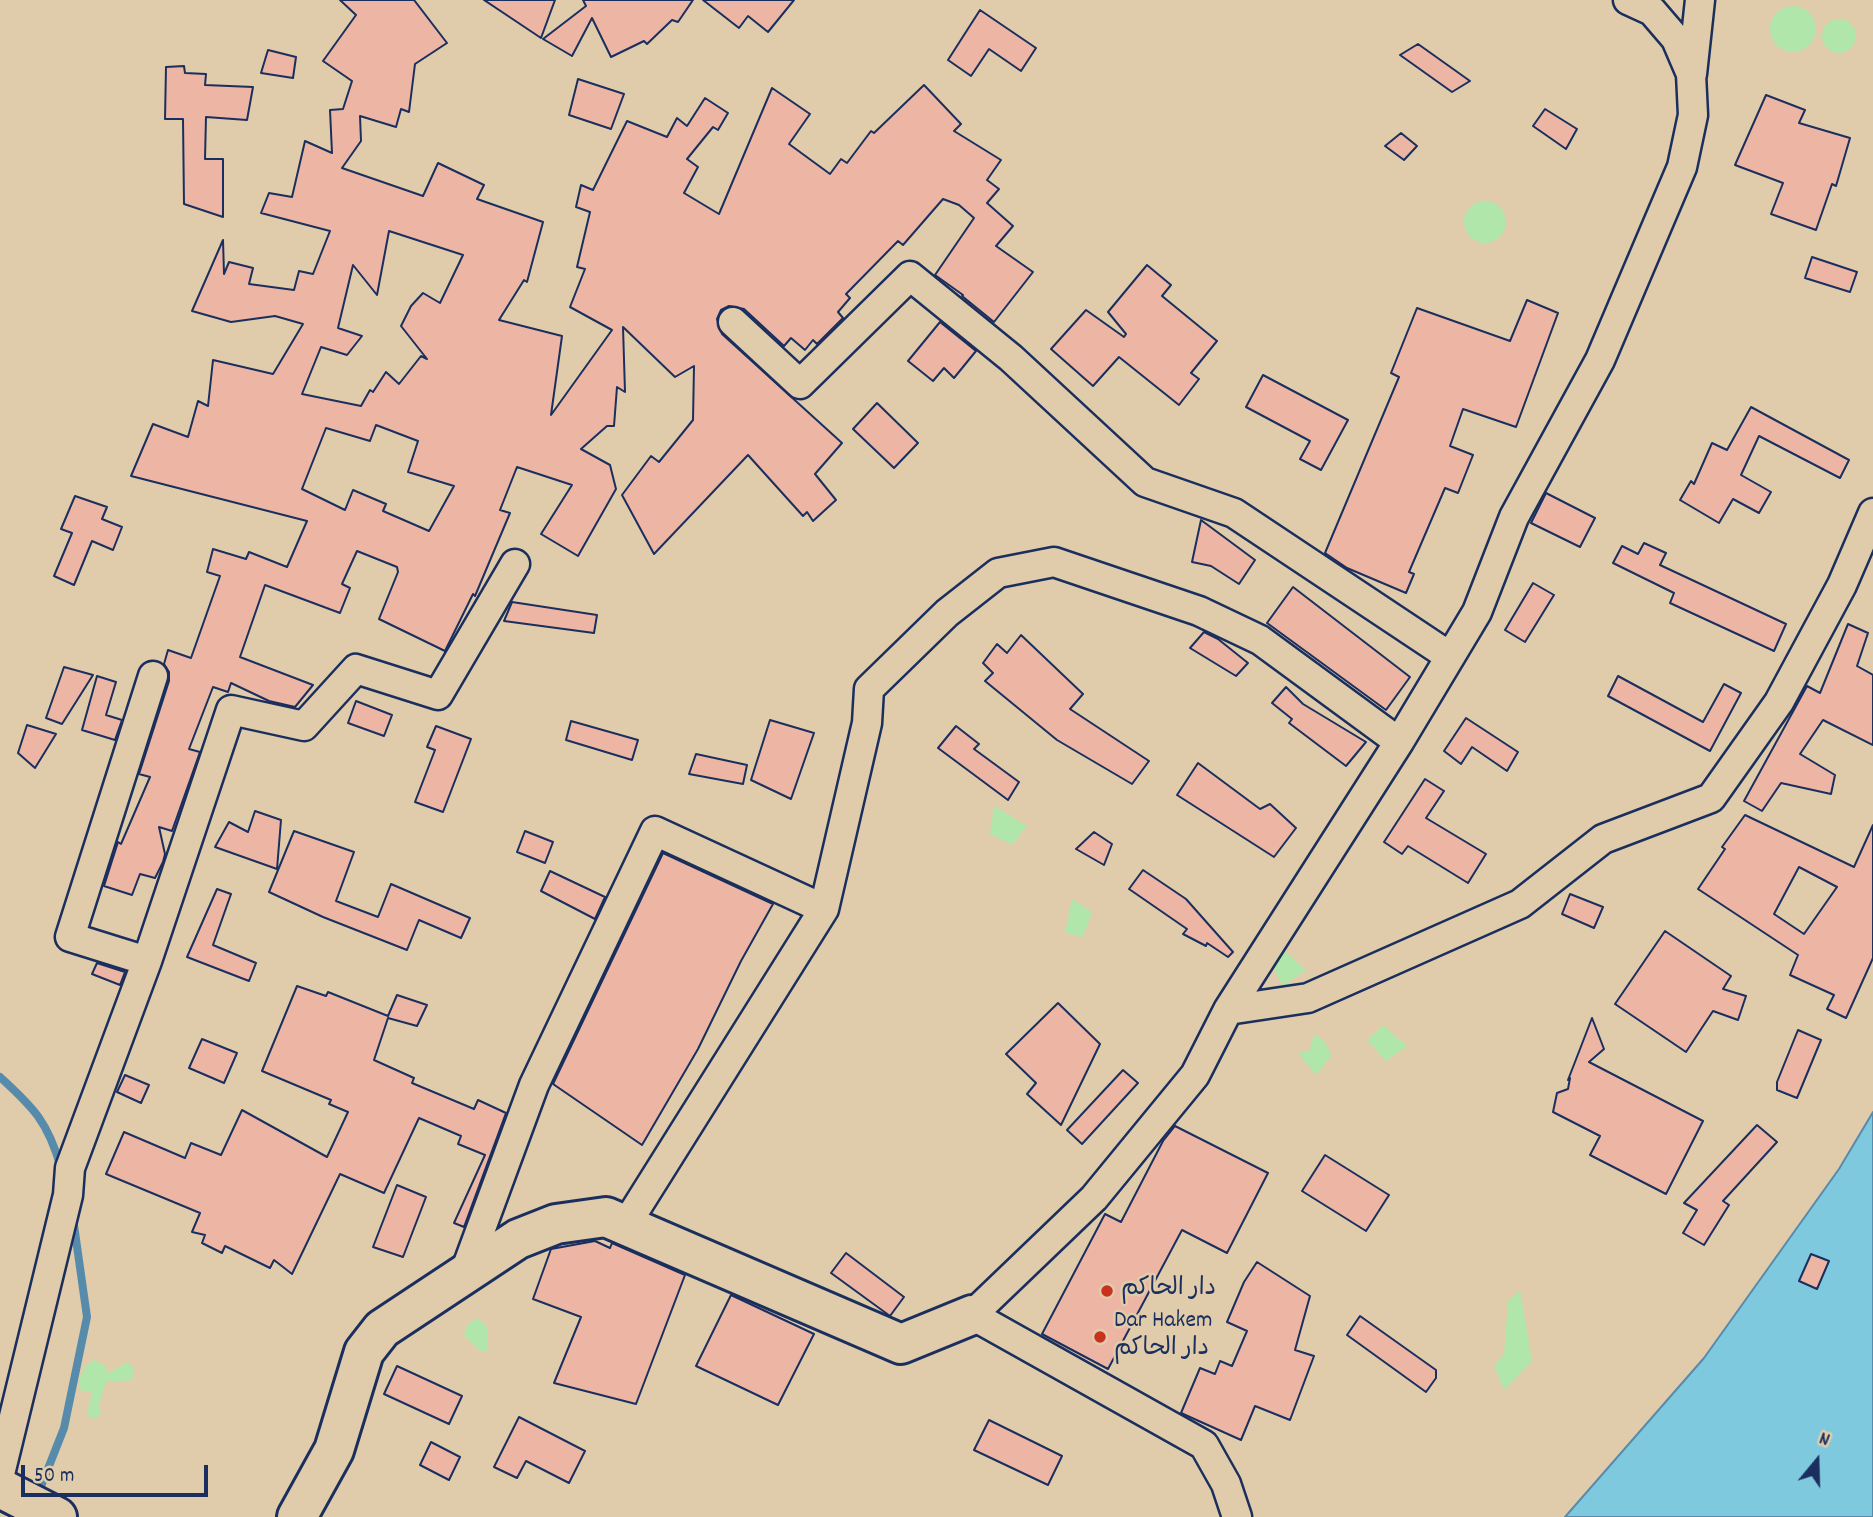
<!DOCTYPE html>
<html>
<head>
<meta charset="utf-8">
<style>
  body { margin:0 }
  #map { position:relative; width:1873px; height:1517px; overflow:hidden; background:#e0ccaa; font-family:Dekko,sans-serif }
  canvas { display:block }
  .north { position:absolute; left:1782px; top:1426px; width:70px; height:70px; -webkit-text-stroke:5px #e0ccaa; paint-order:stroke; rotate:19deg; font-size:19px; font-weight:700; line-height:28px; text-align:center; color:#1b2f5e }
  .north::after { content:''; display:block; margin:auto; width:24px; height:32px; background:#1b2f5e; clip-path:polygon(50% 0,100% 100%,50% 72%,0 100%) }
  .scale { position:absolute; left:21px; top:1465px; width:187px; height:32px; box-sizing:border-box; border:4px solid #1b2f5e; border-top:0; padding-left:9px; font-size:21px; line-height:24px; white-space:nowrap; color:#1b2f5e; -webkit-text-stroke:5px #e0ccaa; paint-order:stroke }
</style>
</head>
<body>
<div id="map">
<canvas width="1873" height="1517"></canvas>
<div class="north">N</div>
<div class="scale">50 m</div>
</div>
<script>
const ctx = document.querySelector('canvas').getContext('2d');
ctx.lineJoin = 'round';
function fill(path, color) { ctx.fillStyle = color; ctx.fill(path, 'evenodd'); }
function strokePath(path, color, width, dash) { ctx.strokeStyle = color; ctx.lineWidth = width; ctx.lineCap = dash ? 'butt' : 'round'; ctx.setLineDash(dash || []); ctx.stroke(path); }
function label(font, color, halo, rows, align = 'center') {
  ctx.font = font + ' Dekko,"Playpen Sans Arabic",sans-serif'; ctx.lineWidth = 5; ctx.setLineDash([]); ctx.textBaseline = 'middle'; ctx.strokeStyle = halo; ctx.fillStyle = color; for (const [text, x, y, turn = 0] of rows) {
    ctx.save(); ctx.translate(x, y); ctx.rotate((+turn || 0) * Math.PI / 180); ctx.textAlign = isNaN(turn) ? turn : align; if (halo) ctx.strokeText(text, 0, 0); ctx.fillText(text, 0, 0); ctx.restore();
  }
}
const green = new Path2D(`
  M1770 29a23 23 0 1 1 46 0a23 23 0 1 1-46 0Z
  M1822 36a17 17 0 1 1 34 0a17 17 0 1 1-34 0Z
  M1464 222a21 21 0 1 1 42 0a21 21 0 1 1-42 0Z
  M 994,806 L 1027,826 L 1012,845 L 990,834 Z
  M 1072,899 L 1092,912 L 1083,937 L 1065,933 Z
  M 1277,944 L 1306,970 L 1283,986 L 1269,960 Z
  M 1383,1025 L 1407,1046 L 1386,1061 L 1367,1040 Z
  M 1314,1034 L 1323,1040 L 1332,1055 L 1316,1075 L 1298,1053 L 1310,1050 Z
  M 1520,1290 L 1532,1361 L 1504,1390 L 1494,1366 L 1504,1354 L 1508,1301 Z
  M 478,1318 L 487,1327 L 488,1352 L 479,1350 L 464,1336 L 467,1325 Z
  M 94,1360 L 106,1366 L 107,1374 L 128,1362 L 134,1368 L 133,1380 L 106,1382 L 99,1405 L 101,1415 L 93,1419 L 87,1414 L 92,1392 L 81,1391 C 78,1376 81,1369 94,1360 Z`);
const water = new Path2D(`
  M 1873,1112 L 1873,1517 L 1565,1517 L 1704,1358 L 1839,1169 Z`);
const stream = new Path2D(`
  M 0,1077 C 34,1108 48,1122 61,1168
  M 38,1494 L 64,1428 L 87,1317 L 73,1218`);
const building = new Path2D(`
  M 340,0 L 414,0 L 447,43 L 415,64 L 409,112 L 401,109 L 396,127 L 360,116 L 361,141 L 342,168 L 423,196 L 438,163 L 484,185 L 477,199 L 543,222 L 527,282 L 524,280 L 499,320 L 562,336 L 551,415 L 612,330 L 570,307 L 585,269 L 577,267 L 590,212 L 576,207 L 581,185 L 593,190 L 627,121 L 667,137 L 677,118 L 687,126 L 705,98 L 728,113 L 718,130 L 713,127 L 687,159 L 698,167 L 684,193 L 719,214 L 772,88 L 810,114 L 789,144 L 830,174 L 841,159 L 847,163 L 871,131 L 874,133 L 924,85 L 961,124 L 954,131 L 1001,160 L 987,180 L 999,189 L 987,203 L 1013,226 L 996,246 L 1033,272 L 994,322 L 962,296 L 963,295 L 935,275 L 974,218 L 959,205 L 943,199 L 903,245 L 898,241 L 846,294 L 850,298 L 838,312 L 843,318 L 817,344 L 813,340 L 805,350 L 791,338 L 784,346 L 744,309 L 729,306 L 721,310 L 717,319 L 722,334 L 842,443 L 815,474 L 836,500 L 813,521 L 807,512 L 803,516 L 748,455 L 654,554 L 622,495 L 651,456 L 659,462 L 693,420 L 694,366 L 675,377 L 623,327 L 625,392 L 617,387 L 614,426 L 607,426 L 581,449 L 610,465 L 616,489 L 578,556 L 541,534 L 572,485 L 517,467 L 500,510 L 510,513 L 475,596 L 473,594 L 445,651 L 379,619 L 398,572 L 397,567 L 357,551 L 342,584 L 350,588 L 340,613 L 265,585 L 240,657 L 313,685 L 295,707 L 269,701 L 231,683 L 228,692 L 213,687 L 189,749 L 200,752 L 172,831 L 159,827 L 165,854 L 163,862 L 155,878 L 140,874 L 132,895 L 104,886 L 118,842 L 121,844 L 150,777 L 139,774 L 169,681 L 169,672 L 164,664 L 168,650 L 191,658 L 220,576 L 207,572 L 213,549 L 246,559 L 249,552 L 287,567 L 307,521 L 131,476 L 153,424 L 188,437 L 198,401 L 208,406 L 213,360 L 273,374 L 303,324 L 275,316 L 231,322 L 192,311 L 223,240 L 224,274 L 229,262 L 253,268 L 249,284 L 294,290 L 299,271 L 313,274 L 330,231 L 261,213 L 269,193 L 292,197 L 305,141 L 332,153 L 330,110 L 343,109 L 352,81 L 323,61 L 356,15 ZM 389,231 L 463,255 L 440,303 L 423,293 L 411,306 L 401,326 L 427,359 L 421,356 L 399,384 L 386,372 L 373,392 L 370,390 L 361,406 L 302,394 L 321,347 L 347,355 L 362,336 L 338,328 L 353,265 L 377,295 ZM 376,425 L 418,441 L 408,472 L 454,486 L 429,531 L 383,511 L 386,504 L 353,490 L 345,510 L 302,489 L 326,428 L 370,441 Z
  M 484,0 L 555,0 L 541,38 Z
  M 583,0 L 693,0 L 678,22 L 672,20 L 647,44 L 644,41 L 611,57 L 592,18 L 572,56 L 543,39 L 586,6 Z
  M 703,0 L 794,0 L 768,32 L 748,16 L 739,28 Z
  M 980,10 L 1036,48 L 1021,71 L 989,49 L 971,76 L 948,60 Z
  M 1418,44 L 1470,81 L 1452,92 L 1400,55 Z
  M 268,50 L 296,57 L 293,78 L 261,73 Z
  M 184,66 L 185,73 L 206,74 L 205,85 L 253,87 L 247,120 L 206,117 L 205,159 L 223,159 L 223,217 L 184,204 L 183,119 L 165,119 L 166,67 Z
  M 578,79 L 624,94 L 611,129 L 569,115 Z
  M 1766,95 L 1805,110 L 1799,123 L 1850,138 L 1836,186 L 1832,184 L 1816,230 L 1771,214 L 1783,183 L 1735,165 Z
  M 1545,109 L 1577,129 L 1566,149 L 1533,126 Z
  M 1401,133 L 1417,146 L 1404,160 L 1385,146 Z
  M 1812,257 L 1857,272 L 1850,292 L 1805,278 Z
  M 1147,265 L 1171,285 L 1162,296 L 1217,341 L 1191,373 L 1199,379 L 1179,405 L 1119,357 L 1093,386 L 1051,349 L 1086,310 L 1124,337 L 1126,334 L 1108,312 Z
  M 1527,300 L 1558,313 L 1516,427 L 1463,409 L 1450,446 L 1473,455 L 1458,493 L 1445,488 L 1409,572 L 1414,574 L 1406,593 L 1347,568 L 1325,553 L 1399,377 L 1391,373 L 1417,308 L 1510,341 Z
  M 940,322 L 976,351 L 954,378 L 944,368 L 933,381 L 908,361 Z
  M 1263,375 L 1348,420 L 1321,470 L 1300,459 L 1310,441 L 1246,407 Z
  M 877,403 L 918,443 L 894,468 L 853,429 Z
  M 1751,407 L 1849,460 L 1840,478 L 1759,436 L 1741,475 L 1771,492 L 1759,513 L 1733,499 L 1719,523 L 1680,500 L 1691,481 L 1694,484 L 1712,443 L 1727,450 Z
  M 1546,493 L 1595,518 L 1580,547 L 1531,523 Z
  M 75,496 L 107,507 L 102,519 L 122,527 L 113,550 L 92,541 L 74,585 L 54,576 L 72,533 L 61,529 Z
  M 1201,520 L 1255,560 L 1239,584 L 1211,566 L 1192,562 Z
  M 1644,543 L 1666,553 L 1660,565 L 1786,624 L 1774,651 L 1670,603 L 1674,593 L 1613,563 L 1622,546 L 1638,554 Z
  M 1533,583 L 1554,595 L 1525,642 L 1505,630 Z
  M 1293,587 L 1410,677 L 1386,710 L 1267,623 Z
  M 512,602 L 597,615 L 594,633 L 504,621 Z
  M 1848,624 L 1868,633 L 1857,666 L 1873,675 L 1873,745 L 1823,720 L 1800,754 L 1835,775 L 1831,794 L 1781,783 L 1762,811 L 1744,801 L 1807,686 L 1820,693 Z
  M 1204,632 L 1218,639 L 1248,663 L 1236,676 L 1190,648 Z
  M 1021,635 L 1083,694 L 1070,709 L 1149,761 L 1132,784 L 1057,740 L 985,681 L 993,673 L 983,663 L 997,644 L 1007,653 Z
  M 64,667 L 93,675 L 62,724 L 46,718 Z
  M 97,676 L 116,682 L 106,715 L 122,720 L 115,740 L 82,730 Z
  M 1618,676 L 1703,722 L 1724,684 L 1741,693 L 1710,751 L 1608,696 Z
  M 1286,687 L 1303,704 L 1366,742 L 1346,766 L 1289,723 L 1292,719 L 1272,703 Z
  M 356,701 L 392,715 L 384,736 L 348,723 Z
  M 1466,718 L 1518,752 L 1507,771 L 1472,747 L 1461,764 L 1444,751 Z
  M 770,720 L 814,733 L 791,799 L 751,780 Z
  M 571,721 L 638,740 L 632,760 L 566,740 Z
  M 27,725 L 56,734 L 35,768 L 18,753 Z
  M 436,726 L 471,739 L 443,812 L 415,802 L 435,750 L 427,747 Z
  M 956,726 L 979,744 L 974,749 L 1019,782 L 1008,800 L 938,748 Z
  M 696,754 L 747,765 L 743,784 L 689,774 Z
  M 1198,763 L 1260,809 L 1270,804 L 1296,828 L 1274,857 L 1177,795 Z
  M 1425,779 L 1444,791 L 1426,818 L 1486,854 L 1468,883 L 1408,846 L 1402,854 L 1384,842 Z
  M 255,811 L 281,820 L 277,869 L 215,847 L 229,822 L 248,832 Z
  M 1745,815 L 1854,867 L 1873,825 L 1873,958 L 1846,1018 L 1827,1009 L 1834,995 L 1790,975 L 1798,955 L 1698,889 L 1725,849 L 1722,847 ZM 1799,867 L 1837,887 L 1804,934 L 1774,914 Z
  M 294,831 L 354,852 L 336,901 L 378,917 L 391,884 L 470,918 L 461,938 L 419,920 L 407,950 L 323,917 L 269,892 Z
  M 525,831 L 553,842 L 545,863 L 517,852 Z
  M 1094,832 L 1112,844 L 1104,865 L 1076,849 Z
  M 663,853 L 773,904 L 741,961 L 698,1049 L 642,1145 L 553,1084 Z
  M 1143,870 L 1186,899 L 1233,952 L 1228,957 L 1207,943 L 1206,946 L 1183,934 L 1187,929 L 1129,889 Z
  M 550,871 L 605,897 L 595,919 L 541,891 Z
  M 217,889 L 231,894 L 213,945 L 256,963 L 249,981 L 187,957 Z
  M 1570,894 L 1603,907 L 1594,928 L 1562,914 Z
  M 1665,931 L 1731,976 L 1723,989 L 1746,996 L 1738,1020 L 1713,1011 L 1686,1052 L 1615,1004 Z
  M 97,963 L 125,972 L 120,985 L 92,974 Z
  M 297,986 L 326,996 L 328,992 L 388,1016 L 397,995 L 427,1005 L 417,1026 L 388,1018 L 374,1060 L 414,1078 L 412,1083 L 474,1109 L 478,1100 L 506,1113 L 464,1227 L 454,1223 L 485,1155 L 458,1144 L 461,1136 L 419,1118 L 384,1193 L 340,1174 L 292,1274 L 274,1260 L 270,1268 L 225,1246 L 222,1253 L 202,1243 L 205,1235 L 192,1232 L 200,1213 L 106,1174 L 124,1132 L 185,1158 L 191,1143 L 221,1155 L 242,1110 L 327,1157 L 348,1112 L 329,1104 L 331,1100 L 262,1071 Z
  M 1058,1003 L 1100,1044 L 1061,1125 L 1027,1094 L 1036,1083 L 1006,1054 Z
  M 1592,1018 L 1604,1049 L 1589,1062 L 1703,1121 L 1666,1194 L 1590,1155 L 1600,1136 L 1553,1112 L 1557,1093 L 1568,1089 L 1570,1078 L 1568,1080 Z
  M 1798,1030 L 1821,1040 L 1797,1098 L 1777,1090 L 1777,1082 Z
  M 202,1039 L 237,1053 L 224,1083 L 189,1068 Z
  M 1123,1070 L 1138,1083 L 1082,1144 L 1067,1130 Z
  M 125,1075 L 149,1085 L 141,1103 L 117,1092 Z
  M 1757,1125 L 1777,1142 L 1723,1201 L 1729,1205 L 1704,1245 L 1683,1233 L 1697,1210 L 1684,1203 Z
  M 1175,1126 L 1268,1173 L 1227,1253 L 1182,1230 L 1108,1369 L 1042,1334 L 1105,1214 L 1121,1222 L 1163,1141 Z
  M 1325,1155 L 1389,1195 L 1366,1231 L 1302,1191 Z
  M 397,1185 L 426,1197 L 403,1257 L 373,1247 Z
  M 595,1241 L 610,1248 L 612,1243 L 685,1275 L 636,1404 L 554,1383 L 581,1317 L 533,1299 L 551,1249 Z
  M 846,1253 L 904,1297 L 890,1316 L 831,1273 Z
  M 1811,1254 L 1829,1261 L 1817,1289 L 1799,1281 Z
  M 1257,1262 L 1310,1296 L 1295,1350 L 1314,1356 L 1290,1420 L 1255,1406 L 1241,1440 L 1181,1413 L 1200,1368 L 1215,1374 L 1220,1361 L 1232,1366 L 1247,1331 L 1227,1322 L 1244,1282 Z
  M 731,1295 L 814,1334 L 778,1405 L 696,1366 Z
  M 1360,1316 L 1436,1370 L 1436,1378 L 1426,1392 L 1347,1335 Z
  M 397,1366 L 462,1396 L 449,1424 L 384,1394 Z
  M 519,1417 L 585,1451 L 569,1483 L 526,1461 L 517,1478 L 494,1467 Z
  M 989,1420 L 1062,1456 L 1048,1485 L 974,1450 Z
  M 431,1442 L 460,1457 L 449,1480 L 420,1465 Z`);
const street = new Path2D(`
  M 1692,74 L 1700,0
  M 733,322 L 800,384 L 910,276 L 1011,358 L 1145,482 L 1234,513 L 1449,656
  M 147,961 L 70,937 L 153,676
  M 1228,1010 L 1308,998 L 1520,904 L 1603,839 L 1711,798 L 1779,702 L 1842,585 L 1873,513
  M 625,1226 L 824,909 L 867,723 L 869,689 L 947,613 L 998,573 L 1054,562 L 1199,611 L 1260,640 L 1399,742
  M 465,1272 L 534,1085 L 655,831 L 824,909
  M 0,1474 L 68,1195 L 70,1168 L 147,961 L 231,710 L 304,726 L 356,669 L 438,695 L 515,564
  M 1237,1517 L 1226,1484 L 1204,1445 L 972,1315 L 1094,1198 L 1195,1075 L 1228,1010 L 1399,742 L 1477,612 L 1514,517 L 1600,360 L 1682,167 L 1693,115 L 1691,74 L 1676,39 L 1652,11 L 1628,0`);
const secondary = new Path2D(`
  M 0,1488 L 57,1517
  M 297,1517 L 334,1450 L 364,1352 L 382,1329 L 518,1239 L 556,1224 L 606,1217 L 901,1344 L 972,1315`);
const markers = [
  [1107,1291,7,"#c8321e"],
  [1100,1337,7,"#c8321e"]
];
const poiNames = [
  ["دار الحاكم",1121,1291],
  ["Dar Hakem",1114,1323],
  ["دار الحاكم",1114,1351]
];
fill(green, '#b0e6a9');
fill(water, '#7fc9df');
strokePath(water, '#578bab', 2);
strokePath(stream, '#578bab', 8);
fill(building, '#edb5a4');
strokePath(building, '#1b2f5e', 2);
strokePath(street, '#1b2f5e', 33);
strokePath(secondary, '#1b2f5e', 44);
strokePath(street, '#e0ccaa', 28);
strokePath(secondary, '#e0ccaa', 38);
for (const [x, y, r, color] of markers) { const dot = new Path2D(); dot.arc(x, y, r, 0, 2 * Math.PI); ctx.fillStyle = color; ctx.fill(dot); strokePath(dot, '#e0ccaa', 2.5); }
label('24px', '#1b2f5e', '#e0ccaa', poiNames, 'left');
</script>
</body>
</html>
